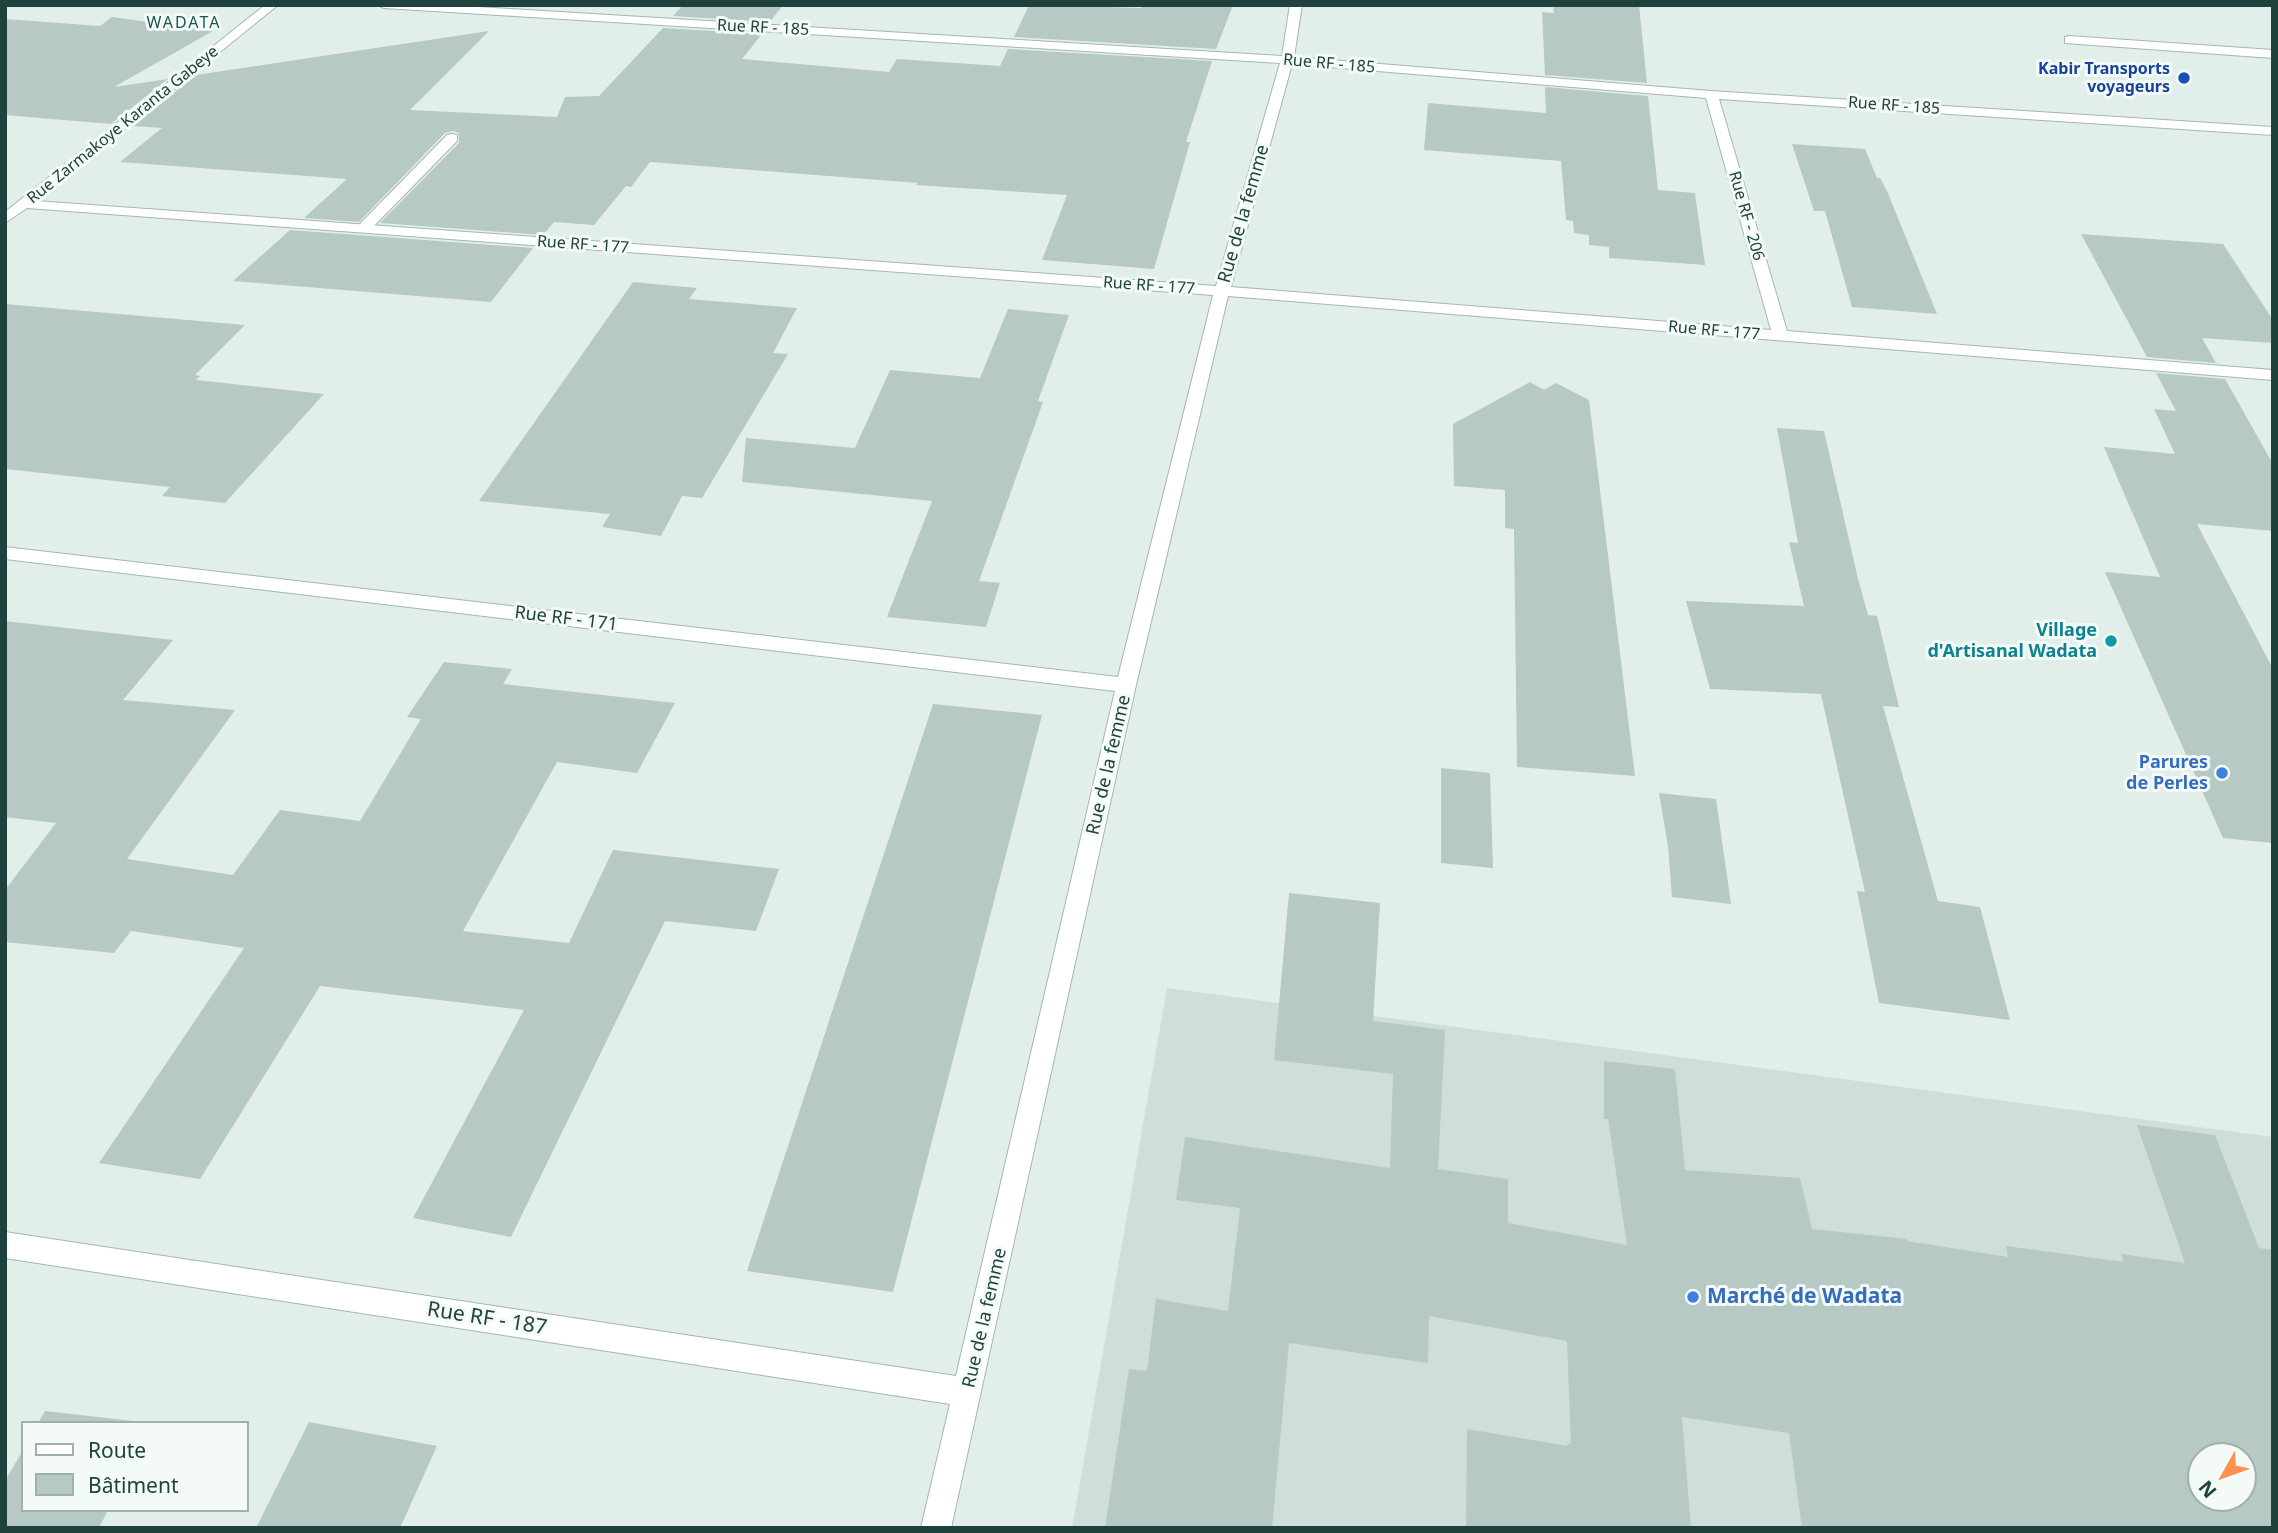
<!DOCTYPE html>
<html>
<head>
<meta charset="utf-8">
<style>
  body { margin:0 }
  #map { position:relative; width:2278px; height:1533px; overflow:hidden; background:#e2eeea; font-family:"Noto Sans",sans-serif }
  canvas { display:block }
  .frame { position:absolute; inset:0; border:7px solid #20423d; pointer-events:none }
  .legend { position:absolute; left:21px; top:1421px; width:228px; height:91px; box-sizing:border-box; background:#f3faf8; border:2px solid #9fb0ad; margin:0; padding:9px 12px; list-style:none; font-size:21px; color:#20423d }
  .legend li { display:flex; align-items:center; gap:14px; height:35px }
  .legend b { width:35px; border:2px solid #9fb0ad }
  .north { position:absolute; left:2187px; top:1442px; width:70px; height:70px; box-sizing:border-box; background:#f3faf8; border:2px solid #9fb0ad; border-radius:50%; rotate:230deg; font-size:19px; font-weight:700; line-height:28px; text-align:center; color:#20423d }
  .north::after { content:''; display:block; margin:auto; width:24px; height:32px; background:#ff914f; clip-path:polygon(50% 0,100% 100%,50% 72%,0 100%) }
</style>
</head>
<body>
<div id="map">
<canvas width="2278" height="1533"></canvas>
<div class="frame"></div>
<ul class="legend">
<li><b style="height:9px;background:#fff"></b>Route</li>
<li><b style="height:19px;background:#b7c9c4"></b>Bâtiment</li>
</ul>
<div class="north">N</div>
</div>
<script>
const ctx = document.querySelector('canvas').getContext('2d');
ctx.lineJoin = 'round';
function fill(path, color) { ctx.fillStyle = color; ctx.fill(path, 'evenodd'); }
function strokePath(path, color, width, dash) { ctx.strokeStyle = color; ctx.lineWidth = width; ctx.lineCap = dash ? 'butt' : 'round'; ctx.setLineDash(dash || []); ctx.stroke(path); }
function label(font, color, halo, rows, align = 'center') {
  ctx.font = font + ' "Noto Sans",sans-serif'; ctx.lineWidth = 6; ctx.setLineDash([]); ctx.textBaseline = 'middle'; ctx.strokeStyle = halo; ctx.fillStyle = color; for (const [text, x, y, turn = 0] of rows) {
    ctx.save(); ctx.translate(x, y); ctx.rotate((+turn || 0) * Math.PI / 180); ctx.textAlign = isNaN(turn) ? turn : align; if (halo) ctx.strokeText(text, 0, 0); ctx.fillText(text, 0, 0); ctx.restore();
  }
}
const built = new Path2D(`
  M 1167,988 L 2273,1137 L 2273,1528 L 1072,1528 ZM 2201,1456 L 2243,1456 L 2243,1498 L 2201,1498 Z`);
const building = new Path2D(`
  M 683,5 L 783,5 L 770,22 L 673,16 Z
  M 1029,5 L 1141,8 L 1143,5 L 1233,5 L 1216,49 L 1014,37 Z
  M 1553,5 L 1639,5 L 1647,83 L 1545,75 L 1542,12 L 1554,13 Z
  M 112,17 L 213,31 L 114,87 L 168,79 L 111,124 L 5,115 L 5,19 L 100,26 Z
  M 663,28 L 762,34 L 742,59 L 889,72 L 897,59 L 1000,66 L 1008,49 L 1212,61 L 1186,142 L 1190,142 L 1154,269 L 1042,260 L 1067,195 L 916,185 L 918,183 L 650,162 L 631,187 L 626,186 L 594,225 L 554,222 L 543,235 L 380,223 L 459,143 L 459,133 L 453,131 L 445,133 L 359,222 L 304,218 L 347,179 L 120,162 L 162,128 L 133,126 L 196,75 L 489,31 L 410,110 L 557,117 L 565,97 L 599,96 Z
  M 1545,87 L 1648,96 L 1658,190 L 1695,193 L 1705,265 L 1609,258 L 1609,247 L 1589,245 L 1589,235 L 1574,233 L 1573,221 L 1566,220 L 1561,161 L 1424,150 L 1428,103 L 1546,113 Z
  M 1792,144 L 1865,149 L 1877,178 L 1880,178 L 1887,191 L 1937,314 L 1852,307 L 1825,211 L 1814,211 Z
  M 290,230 L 533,248 L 491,302 L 233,281 Z
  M 2081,234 L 2223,244 L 2273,320 L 2273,343 L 2202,338 L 2216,363 L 2147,357 Z
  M 633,282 L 697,288 L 689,299 L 797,308 L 773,353 L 788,354 L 702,498 L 682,496 L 661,536 L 602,527 L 610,514 L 479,501 Z
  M 5,304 L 245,325 L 195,375 L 200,376 L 196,380 L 324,394 L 225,503 L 162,496 L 170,487 L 5,469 Z
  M 1008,309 L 1069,315 L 1038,401 L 1043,402 L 979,581 L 1000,583 L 986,627 L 887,617 L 932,501 L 742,482 L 746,438 L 855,448 L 890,370 L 980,378 Z
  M 2156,373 L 2225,379 L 2273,464 L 2273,531 L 2197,524 L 2273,669 L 2273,843 L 2223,838 L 2105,572 L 2160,577 L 2104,447 L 2175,454 L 2154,409 L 2176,411 Z
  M 1530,382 L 1544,390 L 1556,383 L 1589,400 L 1635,776 L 1517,767 L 1514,529 L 1505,528 L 1505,490 L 1454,486 L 1453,424 Z
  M 1777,428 L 1824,431 L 1858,579 L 1868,615 L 1877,616 L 1891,674 L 1899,707 L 1883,706 L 1938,901 L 1980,907 L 2010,1020 L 1879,1003 L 1857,891 L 1865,892 L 1821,694 L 1710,689 L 1686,601 L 1804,606 L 1789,542 L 1798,543 Z
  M 5,621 L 173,640 L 123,700 L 235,710 L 127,859 L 233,875 L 280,810 L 360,821 L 421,719 L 407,717 L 444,662 L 512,669 L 503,684 L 675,703 L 637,773 L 557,762 L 463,931 L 569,943 L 613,850 L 779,869 L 756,931 L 665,921 L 511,1237 L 413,1218 L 524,1010 L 320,986 L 200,1179 L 99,1163 L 244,948 L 131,931 L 114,953 L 5,942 L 5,890 L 56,823 L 5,817 Z
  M 933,704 L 1042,715 L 893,1292 L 747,1271 Z
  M 1441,768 L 1490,773 L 1493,868 L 1441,863 Z
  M 1659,793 L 1716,799 L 1731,904 L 1672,897 L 1668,846 Z
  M 1289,893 L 1380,903 L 1373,1021 L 1445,1030 L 1438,1169 L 1508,1179 L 1508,1223 L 1627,1245 L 1608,1119 L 1604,1119 L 1604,1061 L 1675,1069 L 1685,1170 L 1800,1178 L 1812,1229 L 1907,1239 L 1907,1241 L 2008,1257 L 2006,1246 L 2124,1262 L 2121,1254 L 2185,1263 L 2137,1125 L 2215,1135 L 2259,1248 L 2273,1250 L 2273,1528 L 1802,1528 L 1789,1433 L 1682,1417 L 1691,1528 L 1466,1528 L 1467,1429 L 1568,1446 L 1567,1443 L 1571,1444 L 1567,1341 L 1429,1316 L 1428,1363 L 1289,1343 L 1272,1528 L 1105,1528 L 1129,1369 L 1147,1371 L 1156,1299 L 1228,1311 L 1240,1208 L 1176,1200 L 1185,1137 L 1390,1168 L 1393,1074 L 1274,1060 ZM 2201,1456 L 2243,1456 L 2243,1498 L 2201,1498 Z
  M 45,1411 L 151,1423 L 38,1423 Z
  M 309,1422 L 437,1446 L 400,1528 L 256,1528 Z
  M 23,1450 L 23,1510 L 108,1510 L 99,1528 L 5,1528 L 5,1481 Z`);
const lane = new Path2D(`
  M 2069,36 L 2273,50 L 2273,58 L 2065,43 L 2065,37 Z
  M 452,134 L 457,135 L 457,141 L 368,232 L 358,232 L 356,229 L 358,226 L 447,135 Z`);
const street = new Path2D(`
  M 265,5 L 278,5 L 36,201 L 1216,286 L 1280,63 L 384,8 L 378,5 L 445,5 L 1282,56 L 1290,5 L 1302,5 L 1294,57 L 1711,91 L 2273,127 L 2273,135 L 1719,99 L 1787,331 L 2273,370 L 2273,380 L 1228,296 L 1136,685 L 951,1528 L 921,1528 L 950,1404 L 5,1258 L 5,1232 L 956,1376 L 1115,691 L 5,559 L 5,547 L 1118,677 L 1213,295 L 27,208 L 5,223 L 5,212 ZM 1292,64 L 1706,98 L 1771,330 L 1231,287 Z`);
const markers = [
  [2184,78,7,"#1a4fb4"],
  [2111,641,7,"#0f9aa8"],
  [2222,773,7,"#3f7fe0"],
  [1693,1297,7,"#3f7fe0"]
];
const farNeighbourhoodnames = [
  ["WADATA",184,23]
];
const farStreetnames = [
  ["Rue RF - 185",763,28,3],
  ["Rue RF - 185",1329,64,5],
  ["Rue RF - 185",1894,106,4],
  ["Rue Zarmakoye Karanta Gabeye",123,125,-39],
  ["Rue RF - 206",1746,216,74],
  ["Rue RF - 177",583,245,4],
  ["Rue RF - 177",1149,286,4],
  ["Rue RF - 177",1714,331,5]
];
const farTransitnames = [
  ["Kabir Transports",2170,69],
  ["voyageurs",2170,87]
];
const streetNames = [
  ["Rue de la femme",1244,214,-74],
  ["Rue RF - 171",566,619,7],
  ["Rue de la femme",1109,765,-77],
  ["Rue de la femme",985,1318,-77]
];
const cultureNames = [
  ["Village",2097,631],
  ["d'Artisanal Wadata",2097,652]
];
const shopNames = [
  ["Parures",2208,763],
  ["de Perles",2208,784]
];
const nearShopnames = [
  ["Marché de Wadata",1707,1297]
];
const nearStreetnames = [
  ["Rue RF - 187",487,1319,9]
];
fill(built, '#d0deda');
fill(building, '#b7c9c4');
strokePath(lane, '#a4b7b3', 2);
strokePath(street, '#a4b7b3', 2);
fill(lane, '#fff');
fill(street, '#fff');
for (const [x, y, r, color] of markers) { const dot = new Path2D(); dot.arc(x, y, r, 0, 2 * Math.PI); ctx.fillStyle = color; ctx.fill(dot); strokePath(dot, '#f3faf8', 2.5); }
ctx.letterSpacing = '2px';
label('16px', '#19574f', '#f3faf8', farNeighbourhoodnames);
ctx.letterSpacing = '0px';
label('16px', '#20423d', '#f3faf8', farStreetnames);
label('bold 16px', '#164399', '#f3faf8', farTransitnames, 'right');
label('18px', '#20423d', '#f3faf8', streetNames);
label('bold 18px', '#0d838f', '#f3faf8', cultureNames, 'right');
label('bold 18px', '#366cbe', '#f3faf8', shopNames, 'right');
label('bold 21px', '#366cbe', '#f3faf8', nearShopnames, 'left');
label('21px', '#20423d', '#f3faf8', nearStreetnames);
</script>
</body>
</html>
